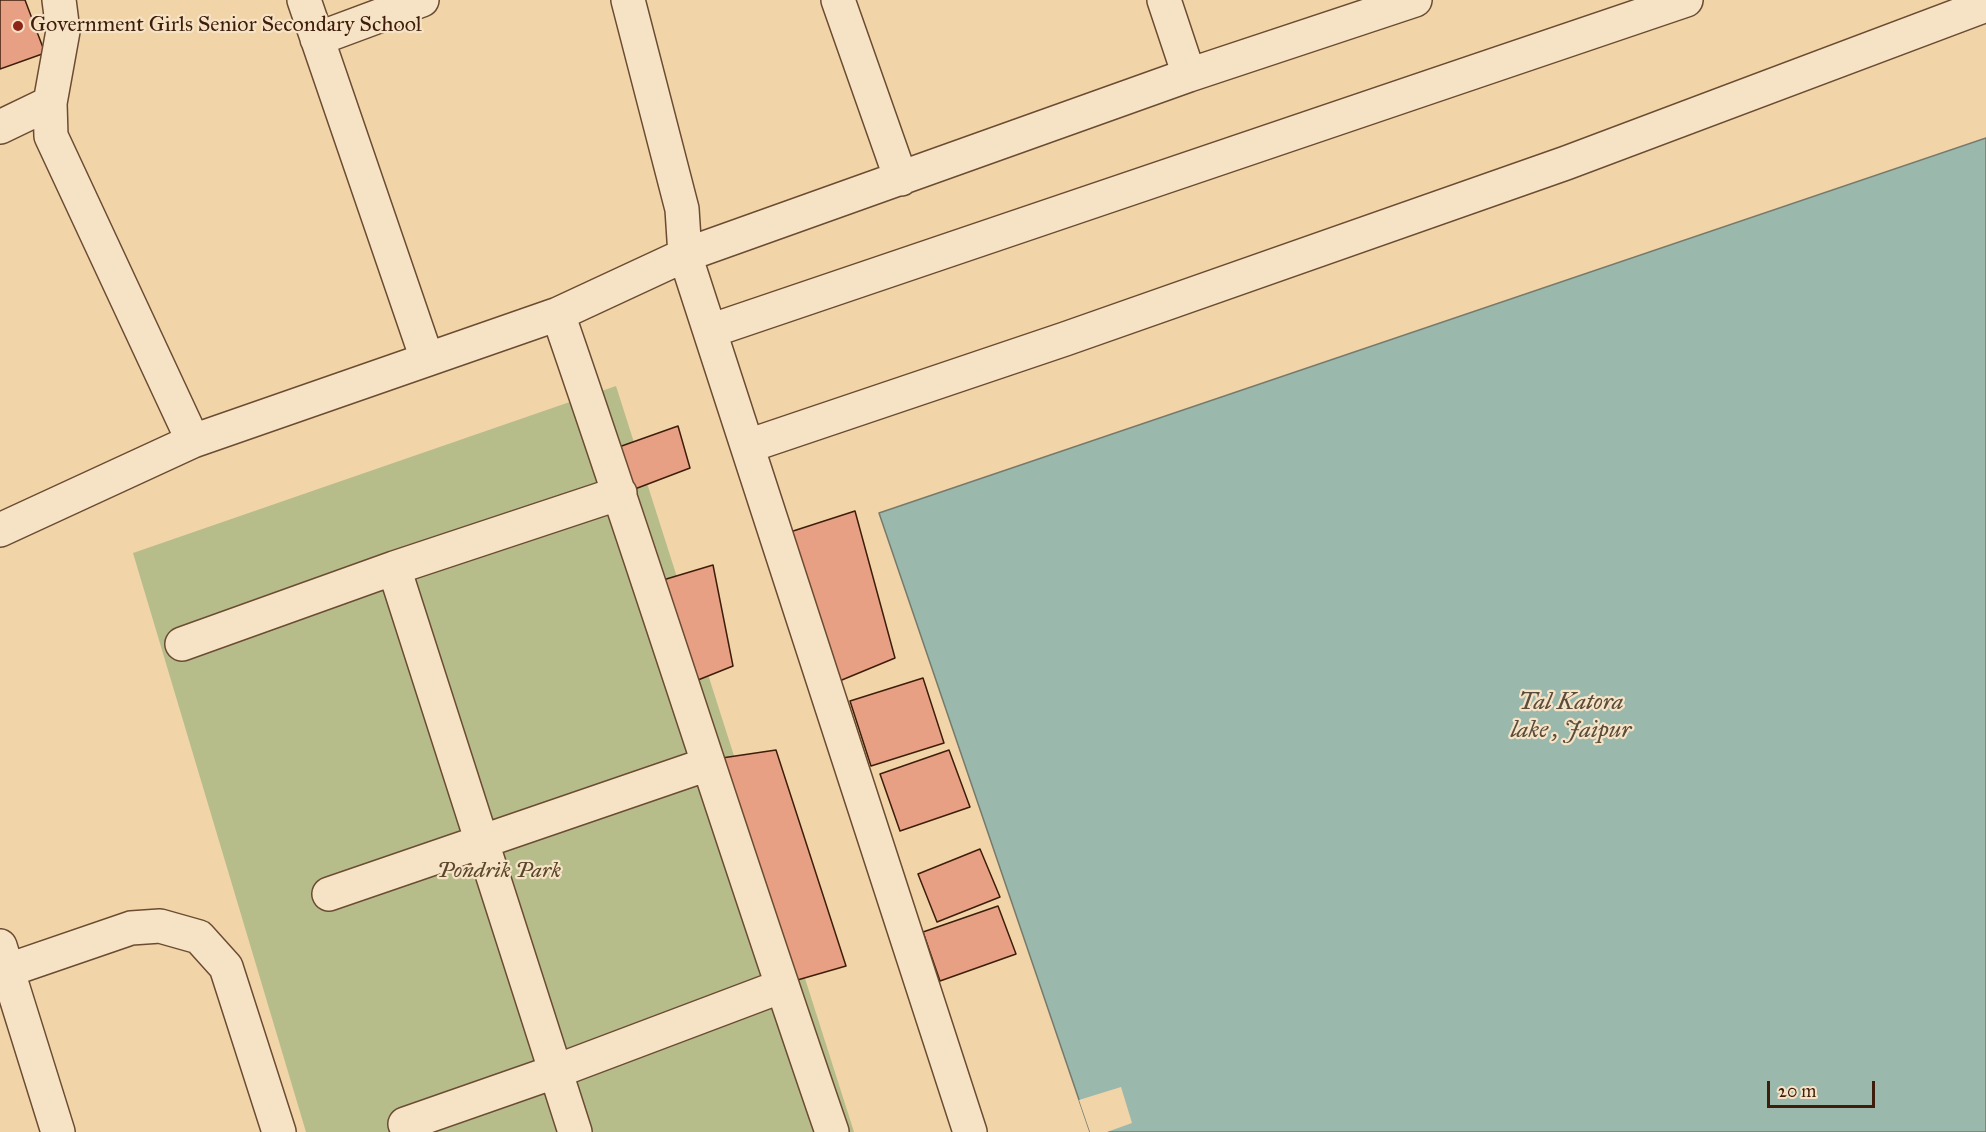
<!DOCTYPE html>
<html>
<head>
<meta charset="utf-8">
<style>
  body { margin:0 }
  #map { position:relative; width:1986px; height:1132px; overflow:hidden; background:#f1d4a8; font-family:"IM FELL Great Primer",serif }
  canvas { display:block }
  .scale { position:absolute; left:1767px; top:1081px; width:108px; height:27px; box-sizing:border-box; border:3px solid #3e1e0b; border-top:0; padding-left:8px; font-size:18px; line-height:21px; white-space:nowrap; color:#3e1e0b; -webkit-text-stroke:4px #f6e3c6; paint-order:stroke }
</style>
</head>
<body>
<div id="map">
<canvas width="1986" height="1132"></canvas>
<div class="scale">20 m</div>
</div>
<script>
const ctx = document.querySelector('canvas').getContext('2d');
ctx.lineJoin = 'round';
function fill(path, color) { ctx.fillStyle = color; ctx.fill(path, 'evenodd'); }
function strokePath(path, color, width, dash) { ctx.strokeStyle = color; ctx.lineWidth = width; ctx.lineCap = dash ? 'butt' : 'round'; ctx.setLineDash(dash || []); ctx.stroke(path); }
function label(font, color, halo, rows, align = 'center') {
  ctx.font = font + ' "IM FELL Great Primer",serif'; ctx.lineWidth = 4.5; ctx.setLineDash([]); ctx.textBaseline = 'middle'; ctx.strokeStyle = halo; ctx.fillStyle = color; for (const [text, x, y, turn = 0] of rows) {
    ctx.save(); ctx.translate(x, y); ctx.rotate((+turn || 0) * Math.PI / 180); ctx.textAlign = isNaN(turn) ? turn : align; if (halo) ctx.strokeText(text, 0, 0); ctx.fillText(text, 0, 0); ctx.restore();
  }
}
const green = new Path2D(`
  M 616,386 L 854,1132 L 306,1132 L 133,553 Z`);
const water = new Path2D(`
  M 1986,138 L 1986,1132 L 1090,1132 L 879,513 Z`);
const pier = new Path2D(`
  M 1121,1087 L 1132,1123 L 1107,1132 L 1090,1132 L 1079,1100 Z`);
const building = new Path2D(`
  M 0,0 L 25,0 L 45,53 L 0,69 Z
  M 678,426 L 690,468 L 627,492 L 616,448 Z
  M 855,511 L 895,658 L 837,682 L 787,533 Z
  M 713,565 L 733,666 L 698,680 L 663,580 Z
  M 923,678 L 944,743 L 871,766 L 850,701 Z
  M 776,750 L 846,966 L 794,981 L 715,759 Z
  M 949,750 L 970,807 L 900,831 L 880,774 Z
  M 980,849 L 1000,897 L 937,922 L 918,874 Z
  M 998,906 L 1016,954 L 940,981 L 923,932 Z`);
const street = new Path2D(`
  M 59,0 L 63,31 L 50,103 L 51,136 L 193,441
  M 304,0 L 427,359
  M 628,0 L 682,209 L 685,255 L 970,1132
  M 838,0 L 901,179
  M 1164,0 L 1189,75
  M 317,39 L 422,0
  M 0,127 L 50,103
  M 558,314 C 652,586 738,860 832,1132
  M 710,331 L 1686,0
  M 748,446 L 1065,339 L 1566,163 L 1986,5
  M 0,530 L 193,441 L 558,314 L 685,255 L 1189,75 L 1415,0
  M 394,568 L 575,1132
  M 182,644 L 394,568 L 620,493
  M 329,894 L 708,764
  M 0,946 L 58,1132
  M 0,973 L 131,928 L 160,926 L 199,937 L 226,967 L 279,1132
  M 405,1124 L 554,1072 L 782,986`);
const markers = [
  [18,26,6,"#8f2418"]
];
const poiNames = [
  ["Government Girls Senior Secondary School",30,26]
];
const parkNames = [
  ["Pondrik Park",499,872]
];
const waterNames = [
  ["Tal Katora",1571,703],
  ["lake , Jaipur",1571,731]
];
fill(green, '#b6bd8a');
fill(water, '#9bb8ac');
strokePath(water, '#767a6c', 1.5);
fill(pier, '#f1d4a8');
fill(building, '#e7a084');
strokePath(building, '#3e1e0b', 1.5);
strokePath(street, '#6b4c32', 36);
strokePath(street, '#f6e3c6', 33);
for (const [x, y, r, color] of markers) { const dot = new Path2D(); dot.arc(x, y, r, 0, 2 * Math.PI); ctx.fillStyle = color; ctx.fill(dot); strokePath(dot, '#f6e3c6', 2); }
label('22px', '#3e1e0b', '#f6e3c6', poiNames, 'left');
label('italic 22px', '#5c462b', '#f6e3c6', parkNames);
label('italic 24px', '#5a4c3b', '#f6e3c6', waterNames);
</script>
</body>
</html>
